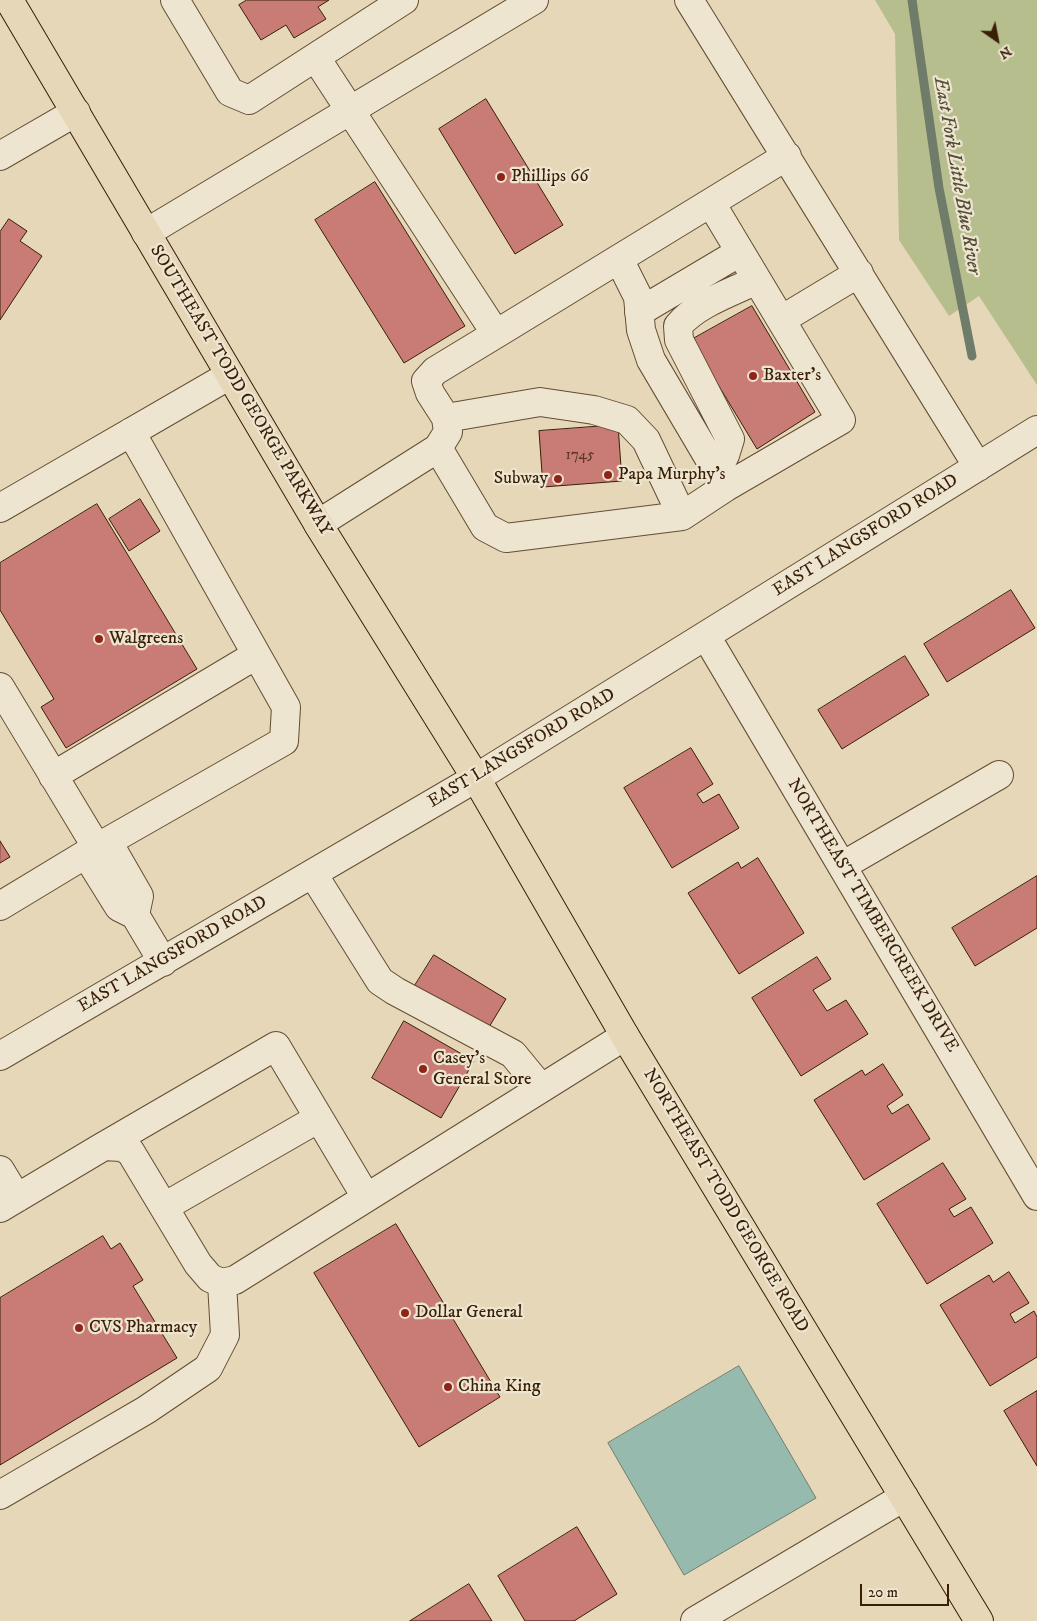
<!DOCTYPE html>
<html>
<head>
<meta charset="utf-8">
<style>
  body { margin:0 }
  #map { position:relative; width:1037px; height:1621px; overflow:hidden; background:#e5d7b8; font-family:"IM FELL DW Pica",serif }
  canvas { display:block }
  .north { position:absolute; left:972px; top:15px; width:50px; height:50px; -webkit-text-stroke:4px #eee5d1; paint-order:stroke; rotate:147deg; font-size:14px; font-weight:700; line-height:20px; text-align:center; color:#381f06 }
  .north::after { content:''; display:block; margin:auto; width:18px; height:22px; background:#381f06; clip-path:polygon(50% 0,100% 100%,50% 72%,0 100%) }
  .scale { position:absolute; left:860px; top:1584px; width:89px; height:22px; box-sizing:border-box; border:2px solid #381f06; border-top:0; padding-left:6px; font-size:15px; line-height:18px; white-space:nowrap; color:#381f06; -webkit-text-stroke:4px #eee5d1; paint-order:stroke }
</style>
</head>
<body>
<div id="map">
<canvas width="1037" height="1621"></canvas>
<div class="north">N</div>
<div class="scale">20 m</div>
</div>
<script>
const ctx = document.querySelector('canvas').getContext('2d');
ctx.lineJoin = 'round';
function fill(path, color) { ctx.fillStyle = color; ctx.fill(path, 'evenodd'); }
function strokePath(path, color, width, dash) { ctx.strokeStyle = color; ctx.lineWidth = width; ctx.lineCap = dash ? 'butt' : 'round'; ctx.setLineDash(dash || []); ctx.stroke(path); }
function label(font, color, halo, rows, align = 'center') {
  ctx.font = font + ' "IM FELL DW Pica",serif'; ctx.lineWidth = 4.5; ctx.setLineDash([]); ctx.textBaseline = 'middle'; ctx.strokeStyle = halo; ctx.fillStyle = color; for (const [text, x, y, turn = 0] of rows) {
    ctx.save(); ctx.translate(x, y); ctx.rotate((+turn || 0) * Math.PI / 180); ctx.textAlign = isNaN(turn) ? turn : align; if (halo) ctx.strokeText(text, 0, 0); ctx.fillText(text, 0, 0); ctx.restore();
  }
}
const green = new Path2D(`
  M 875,0 L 1037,0 L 1037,385 L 979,296 L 949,316 L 899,240 L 895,34 Z`);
const water = new Path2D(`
  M 739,1366 L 816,1498 L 684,1575 L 608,1443 Z`);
const stream = new Path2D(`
  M 912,0 L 939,188 L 972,356`);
const building = new Path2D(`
  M 247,0 L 329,0 L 318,7 L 326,19 L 294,38 L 286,25 L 261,40 L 239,5 Z
  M 486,99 L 563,225 L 515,254 L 439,129 Z
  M 375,182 L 465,326 L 404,363 L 315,220 Z
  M 9,219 L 27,231 L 20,241 L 42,256 L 0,320 L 0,232 Z
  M 752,306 L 815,412 L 757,449 L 691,340 Z
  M 618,425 L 622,481 L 543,487 L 539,431 Z
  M 140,499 L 160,531 L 129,551 L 109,519 Z
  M 97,504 L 197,669 L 66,748 L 41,707 L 54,699 L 0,610 L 0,563 Z
  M 1011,590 L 1035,628 L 947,682 L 924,644 Z
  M 905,656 L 929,695 L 842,749 L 818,710 Z
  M 691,748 L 713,784 L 697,794 L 703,803 L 719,794 L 739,828 L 672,868 L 624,788 Z
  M 0,841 L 10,857 L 0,863 Z
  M 758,858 L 804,933 L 739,974 L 688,893 L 738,862 L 741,868 Z
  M 1037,876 L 1037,928 L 975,966 L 952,928 Z
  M 434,955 L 506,999 L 486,1032 L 414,987 Z
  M 817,957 L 831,979 L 813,990 L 827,1011 L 846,1000 L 868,1034 L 801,1076 L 752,998 Z
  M 404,1021 L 474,1061 L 441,1118 L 372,1078 Z
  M 883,1064 L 903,1095 L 887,1106 L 892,1114 L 908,1104 L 930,1139 L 864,1180 L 814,1100 L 862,1070 L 865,1075 Z
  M 943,1163 L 966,1199 L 949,1209 L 954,1217 L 971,1207 L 993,1243 L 927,1284 L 877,1204 Z
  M 396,1224 L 500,1397 L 419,1447 L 314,1273 Z
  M 103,1236 L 111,1249 L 120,1243 L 143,1280 L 133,1286 L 177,1358 L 0,1465 L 0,1298 Z
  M 1009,1272 L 1029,1303 L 1010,1314 L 1015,1323 L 1034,1311 L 1037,1317 L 1037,1357 L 990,1386 L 940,1305 L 989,1275 L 993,1282 Z
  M 1037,1391 L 1037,1466 L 1004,1411 Z
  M 577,1527 L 617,1594 L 574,1621 L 525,1621 L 498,1576 Z
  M 469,1584 L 492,1621 L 410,1621 Z`);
const minor = new Path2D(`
  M 175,0 L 230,92 L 249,100 L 404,0
  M 689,0 L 978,467
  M 316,58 L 496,334 L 435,371 L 426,381 L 430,393 L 446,418 L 448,432 L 438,448 L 318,524
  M 0,156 L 76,112
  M 711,203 L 781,320
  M 146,233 L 534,0
  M 619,259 L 638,297 L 641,330 L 651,360 L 726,487
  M 639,312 L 740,252
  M 496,334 L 787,156
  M 446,418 L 540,402 L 594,410 L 627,420 L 646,440 L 682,516
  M 438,448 L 485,527 L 506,538 L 682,516 L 726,487 L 841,420 L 781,320 L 859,273
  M 717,471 L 725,455 L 730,439 L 679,340 L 678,326 C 696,304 732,292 757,280
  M 0,508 L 230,375
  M 706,636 L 1037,1196
  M 0,687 L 97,848
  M 53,776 L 256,655
  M 108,842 L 139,896 L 135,915
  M 86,854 L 119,907 L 135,915 L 163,962
  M 842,866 L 999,775
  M 313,874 L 380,981 L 395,991 L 513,1054 L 541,1088
  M 0,906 L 86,854 L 284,741 L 286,707 L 131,432
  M 0,1056 L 476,778 L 1037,430
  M 104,1146 L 276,1046 L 366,1197
  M 0,1170 L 17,1198
  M 164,1207 L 319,1118
  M 0,1208 L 104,1146 L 121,1147 L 130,1151 L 198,1264 L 210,1278 L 222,1283 L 235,1280 L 625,1036
  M 0,1495 L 146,1410 L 208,1368 L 225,1335 L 222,1283
  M 695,1621 L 904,1497`);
const major = new Path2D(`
  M 9,0 L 318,524 L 476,778 L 625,1036 L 979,1621`);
const markers = [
  [501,177,5,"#8f2418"],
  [753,376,5,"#8f2418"],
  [608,475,5,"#8f2418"],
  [558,479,5,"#8f2418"],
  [99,639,5,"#8f2418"],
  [423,1069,5,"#8f2418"],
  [405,1313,5,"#8f2418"],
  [79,1328,5,"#8f2418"],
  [448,1387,5,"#8f2418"]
];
const numberNames = [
  ["1745",580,456]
];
const poiNames = [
  ["Phillips 66",511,177],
  ["Baxter's",763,376],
  ["Papa Murphy's",618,475],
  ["Subway",548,479,"right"],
  ["Walgreens",109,639],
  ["Casey's",433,1059],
  ["General Store",433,1080],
  ["Dollar General",415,1313],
  ["CVS Pharmacy",89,1328],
  ["China King",458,1387]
];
const streetNames = [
  ["SOUTHEAST TODD GEORGE PARKWAY",240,391,59],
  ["EAST LANGSFORD ROAD",866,536,-32],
  ["EAST LANGSFORD ROAD",522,749,-31],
  ["NORTHEAST TIMBERCREEK DRIVE",872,916,59],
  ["EAST LANGSFORD ROAD",173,955,-30],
  ["NORTHEAST TODD GEORGE ROAD",725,1201,59]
];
const waterNames = [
  ["East Fork Little Blue River",956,176,80]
];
fill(green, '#b7be8d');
fill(water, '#96baad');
strokePath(water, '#707c6a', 1);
strokePath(stream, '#707c6a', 9);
fill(building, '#c97c75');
strokePath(building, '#381f06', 1);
strokePath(minor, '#634d32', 30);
strokePath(major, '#381f06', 30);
strokePath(minor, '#eee5d1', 28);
strokePath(major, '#e5d7b8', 28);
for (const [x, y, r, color] of markers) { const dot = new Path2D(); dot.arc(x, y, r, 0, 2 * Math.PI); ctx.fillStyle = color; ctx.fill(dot); strokePath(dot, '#eee5d1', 2); }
label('15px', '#5c3622', null, numberNames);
label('18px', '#381f06', '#eee5d1', poiNames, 'left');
label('18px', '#381f06', '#eee5d1', streetNames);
label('italic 19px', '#544e38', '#eee5d1', waterNames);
</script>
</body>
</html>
